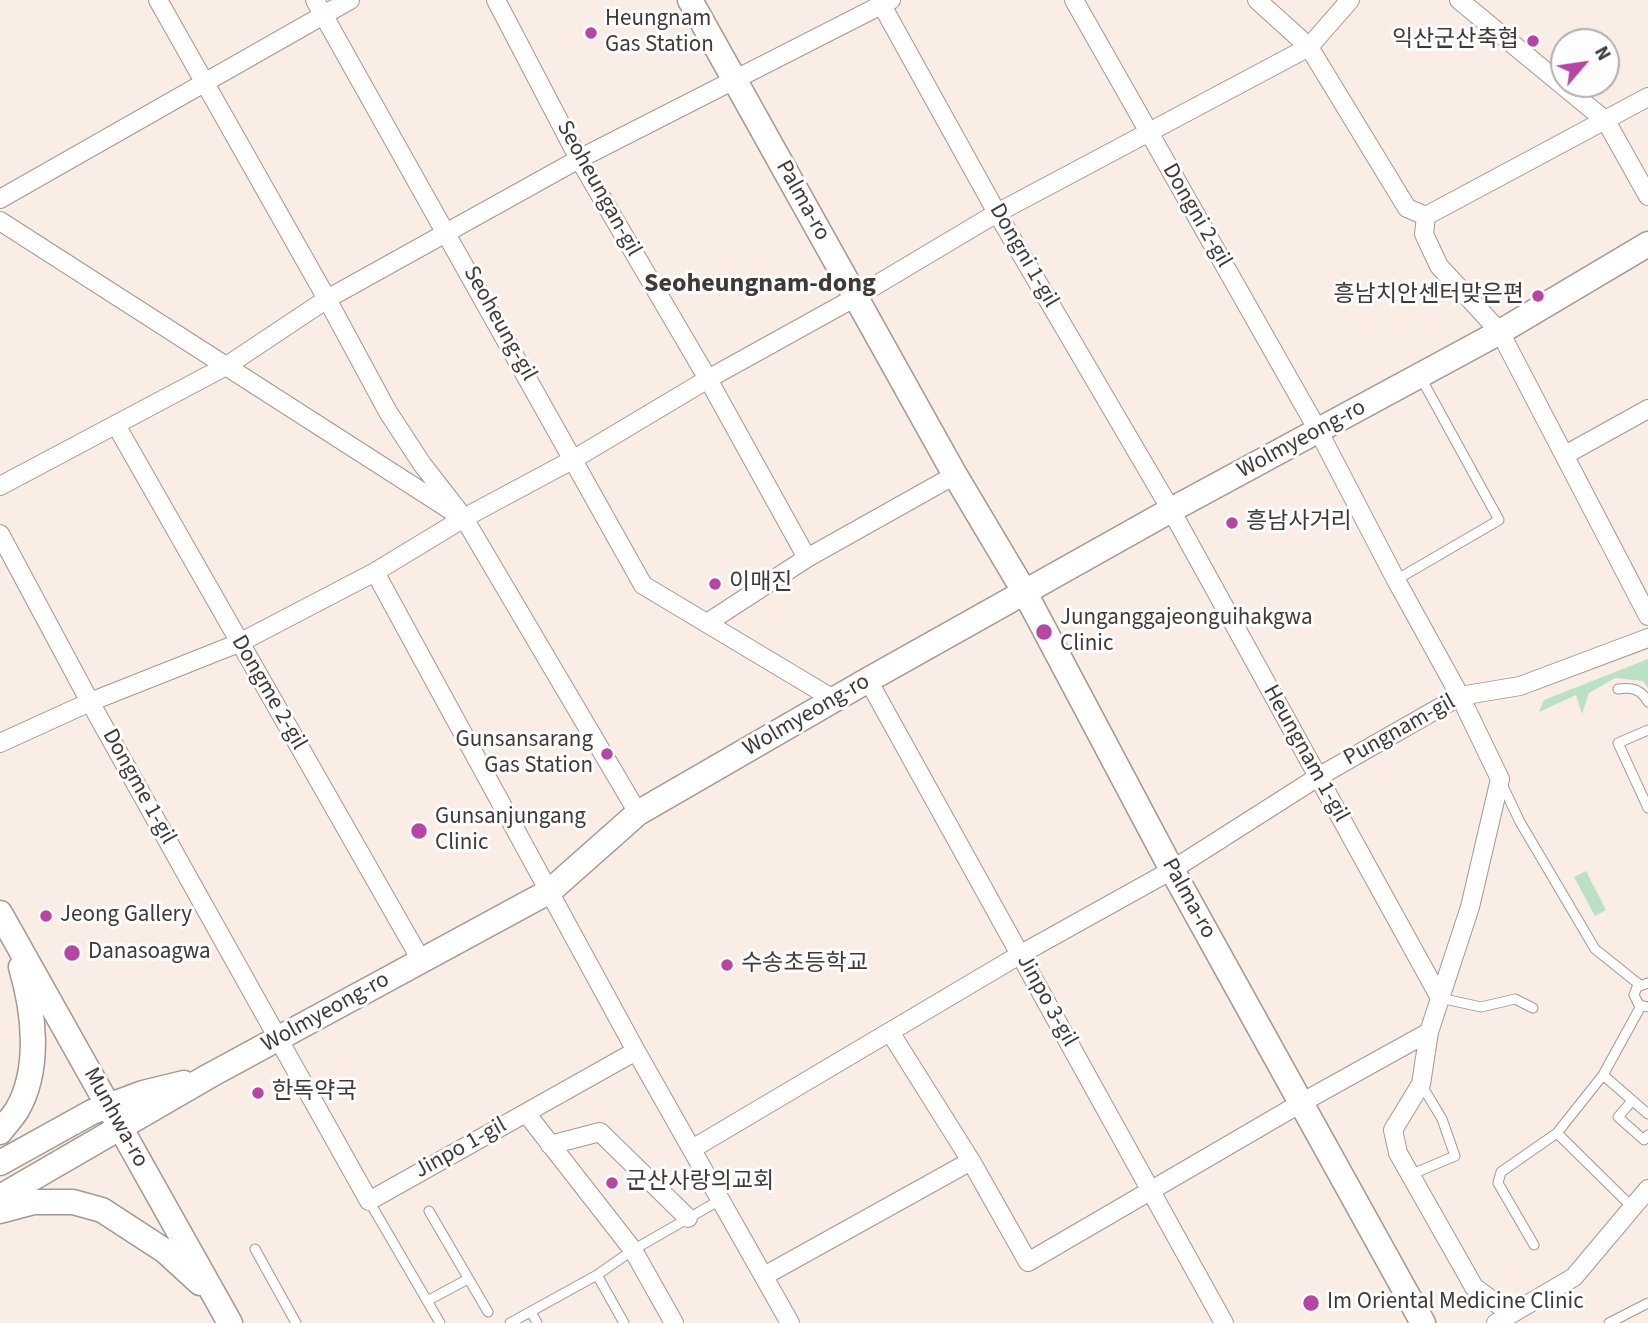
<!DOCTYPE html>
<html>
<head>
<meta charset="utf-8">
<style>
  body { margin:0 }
  #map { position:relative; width:1648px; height:1323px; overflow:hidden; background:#faede6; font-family:"Source Sans 3",sans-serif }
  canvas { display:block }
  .north { position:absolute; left:1550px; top:28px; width:70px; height:70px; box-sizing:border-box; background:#fdfdfd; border:2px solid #b1afae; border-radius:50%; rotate:61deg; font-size:19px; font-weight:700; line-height:28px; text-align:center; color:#3f3a37 }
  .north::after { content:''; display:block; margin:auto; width:24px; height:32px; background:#b546a3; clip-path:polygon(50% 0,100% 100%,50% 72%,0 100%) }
</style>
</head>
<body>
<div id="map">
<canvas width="1648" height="1323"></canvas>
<div class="north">N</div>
</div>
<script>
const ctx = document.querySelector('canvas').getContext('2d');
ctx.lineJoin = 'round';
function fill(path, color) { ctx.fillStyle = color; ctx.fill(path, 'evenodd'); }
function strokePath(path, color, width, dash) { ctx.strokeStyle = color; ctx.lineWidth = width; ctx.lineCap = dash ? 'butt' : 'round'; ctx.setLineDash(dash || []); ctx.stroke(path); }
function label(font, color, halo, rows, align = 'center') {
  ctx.font = font + ' "Source Sans 3","Noto Sans KR",sans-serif'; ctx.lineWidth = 6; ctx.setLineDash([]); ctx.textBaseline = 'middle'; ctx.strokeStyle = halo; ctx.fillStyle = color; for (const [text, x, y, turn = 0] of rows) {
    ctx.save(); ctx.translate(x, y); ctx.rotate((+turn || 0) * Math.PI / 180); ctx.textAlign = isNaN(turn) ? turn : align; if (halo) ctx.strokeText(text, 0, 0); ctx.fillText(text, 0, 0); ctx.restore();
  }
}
const green = new Path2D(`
  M 1648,659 L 1648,688 L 1643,681 L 1615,678 L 1589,693 L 1582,714 L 1576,695 L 1539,712 L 1544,700 Z
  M 1586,871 L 1606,910 L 1595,916 L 1574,877 Z`);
const lane = new Path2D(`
  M 1396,580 L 1499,520 L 1421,378
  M 1618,689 C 1632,687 1641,689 1648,702
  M 1648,730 L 1618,743 L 1648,808
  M 1502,784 L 1520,822 L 1595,949 L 1640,985
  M 1648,983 L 1637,987 L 1634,995 L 1639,1005 L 1648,1007
  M 1440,998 L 1481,1007 L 1515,999 L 1533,1008
  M 1603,1075 L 1648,1114
  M 1632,1101 L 1618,1117 L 1644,1140 L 1648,1135
  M 1410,1175 L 1455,1156 L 1442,1119 L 1421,1084
  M 369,1201 L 440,1323
  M 1632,1207 L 1557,1133 L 1603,1075 L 1641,1006
  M 429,1211 L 488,1312
  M 1534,1245 L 1498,1183 L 1501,1172 L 1557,1133
  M 255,1249 L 296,1323
  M 597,1275 L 624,1323
  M 427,1301 L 468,1279
  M 531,1312 L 537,1323
  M 510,1323 L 597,1275 L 633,1250 L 720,1200
  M 1609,1323 L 1648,1303`);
const street = new Path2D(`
  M 158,0 L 327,299 L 388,412 L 422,464 L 464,518 L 638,813
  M 315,0 L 643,585 L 835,700
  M 496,0 L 579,159 L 708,379 L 807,558
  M 879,0 L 997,213 L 1171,510 L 1440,998
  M 1074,0 L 1319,432 L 1396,580 L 1460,696 L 1500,779 L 1470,907 L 1429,1032 L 1421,1084 L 1393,1130 L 1398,1153 L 1474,1287 L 1511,1314
  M 1257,0 L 1309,47 L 1407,208 L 1426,216
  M 1459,0 L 1606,121 L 1648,196
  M 0,199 L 350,0
  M 1426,216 L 1424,234 L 1439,266 L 1500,332 L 1648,616
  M 1426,216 L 1648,97
  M 0,221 L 455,513
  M 116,425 L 421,960
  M 1565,455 L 1648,409
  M 0,486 L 228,365 L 327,299 L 579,159 L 891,0
  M 0,534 L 90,702 L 369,1201 L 636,1051
  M 375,572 L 636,1051 L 790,1323
  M 707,623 L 807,558 L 955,475
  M 868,680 L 1224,1323
  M 0,743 L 90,702 L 239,643 L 375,572 L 464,518 L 574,459 L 708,379 L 856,297 L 997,213 L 1309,47 L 1350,0
  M 890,1032 L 971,1161 L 1028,1262 L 1301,1103 L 1429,1032
  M 526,1113 L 633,1250 L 674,1323
  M 550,1145 L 600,1132 L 688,1218
  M 692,1149 L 1021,954 L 1172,870 L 1318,777 L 1460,696 L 1520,686 L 1648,638
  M 764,1276 L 971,1161
  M 1496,1323 L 1574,1277 L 1648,1189`);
const secondary = new Path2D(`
  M 690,0 L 955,475 L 1024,591 L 1172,870 L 1423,1323
  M 0,913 L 230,1323
  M 0,1132 C 5,1125 12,1118 17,1110 C 41,1069 34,1011 21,967
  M 0,1163 L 92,1112 L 143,1093 L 184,1083
  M 0,1197 L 209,1076 L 550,891 L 638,813 L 868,680 L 1171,510 L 1500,332 L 1648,244
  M 0,1211 L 34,1202 L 73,1202 L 102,1210 L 165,1251 L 200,1283`);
const markers = [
  [591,33,7,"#b546a3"],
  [1533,41,7,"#b546a3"],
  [1538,296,7,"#b546a3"],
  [1232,523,7,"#b546a3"],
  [715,584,7,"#b546a3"],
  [1044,632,9,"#b546a3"],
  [607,754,7,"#b546a3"],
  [419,831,9,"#b546a3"],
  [46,916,7,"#b546a3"],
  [72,953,9,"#b546a3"],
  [727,965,7,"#b546a3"],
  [258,1093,7,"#b546a3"],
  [612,1183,7,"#b546a3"],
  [1311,1303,9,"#b546a3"]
];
const poiNames = [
  ["Heungnam",605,20],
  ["Gas Station",605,46],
  ["익산군산축협",1519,41,"right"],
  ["흥남치안센터맞은편",1524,296,"right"],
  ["흥남사거리",1246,523],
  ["이매진",729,584],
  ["Junganggajeonguihakgwa",1060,619],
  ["Clinic",1060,645],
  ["Gunsansarang",593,741,"right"],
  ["Gas Station",593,767,"right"],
  ["Gunsanjungang",435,818],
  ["Clinic",435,844],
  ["Jeong Gallery",60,916],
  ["Danasoagwa",88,953],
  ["수송초등학교",741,965],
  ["한독약국",272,1093],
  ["군산사랑의교회",626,1183],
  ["Im Oriental Medicine Clinic",1327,1303]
];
const streetNames = [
  ["Seoheungan-gil",598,189,61],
  ["Palma-ro",802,201,61],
  ["Dongni 2-gil",1196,216,60],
  ["Dongni 1-gil",1023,256,60],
  ["Seoheung-gil",499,324,61],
  ["Wolmyeong-ro",1302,440,-28],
  ["Dongme 2-gil",268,693,60],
  ["Wolmyeong-ro",807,716,-30],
  ["Pungnam-gil",1400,731,-29],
  ["Heungnam 1-gil",1305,754,61],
  ["Dongme 1-gil",138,787,61],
  ["Palma-ro",1188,899,61],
  ["Jinpo 3-gil",1046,1001,61],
  ["Wolmyeong-ro",326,1013,-29],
  ["Munhwa-ro",115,1118,61],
  ["Jinpo 1-gil",461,1149,-29]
];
const quarterNames = [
  ["Seoheungnam-dong",760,285]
];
fill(green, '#bae1c4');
strokePath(lane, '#a39892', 11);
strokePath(street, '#a39892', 20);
strokePath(secondary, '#a39892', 27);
strokePath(lane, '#fff', 9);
strokePath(street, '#fff', 18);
strokePath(secondary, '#fff', 24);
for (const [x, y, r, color] of markers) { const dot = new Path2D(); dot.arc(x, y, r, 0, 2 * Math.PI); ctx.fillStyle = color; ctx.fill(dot); strokePath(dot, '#fdfdfd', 2.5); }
label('23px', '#3f3a37', '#fdfdfd', poiNames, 'left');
label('23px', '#3f3a37', '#fdfdfd', streetNames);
label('bold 26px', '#3f3a37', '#fdfdfd', quarterNames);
</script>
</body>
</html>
